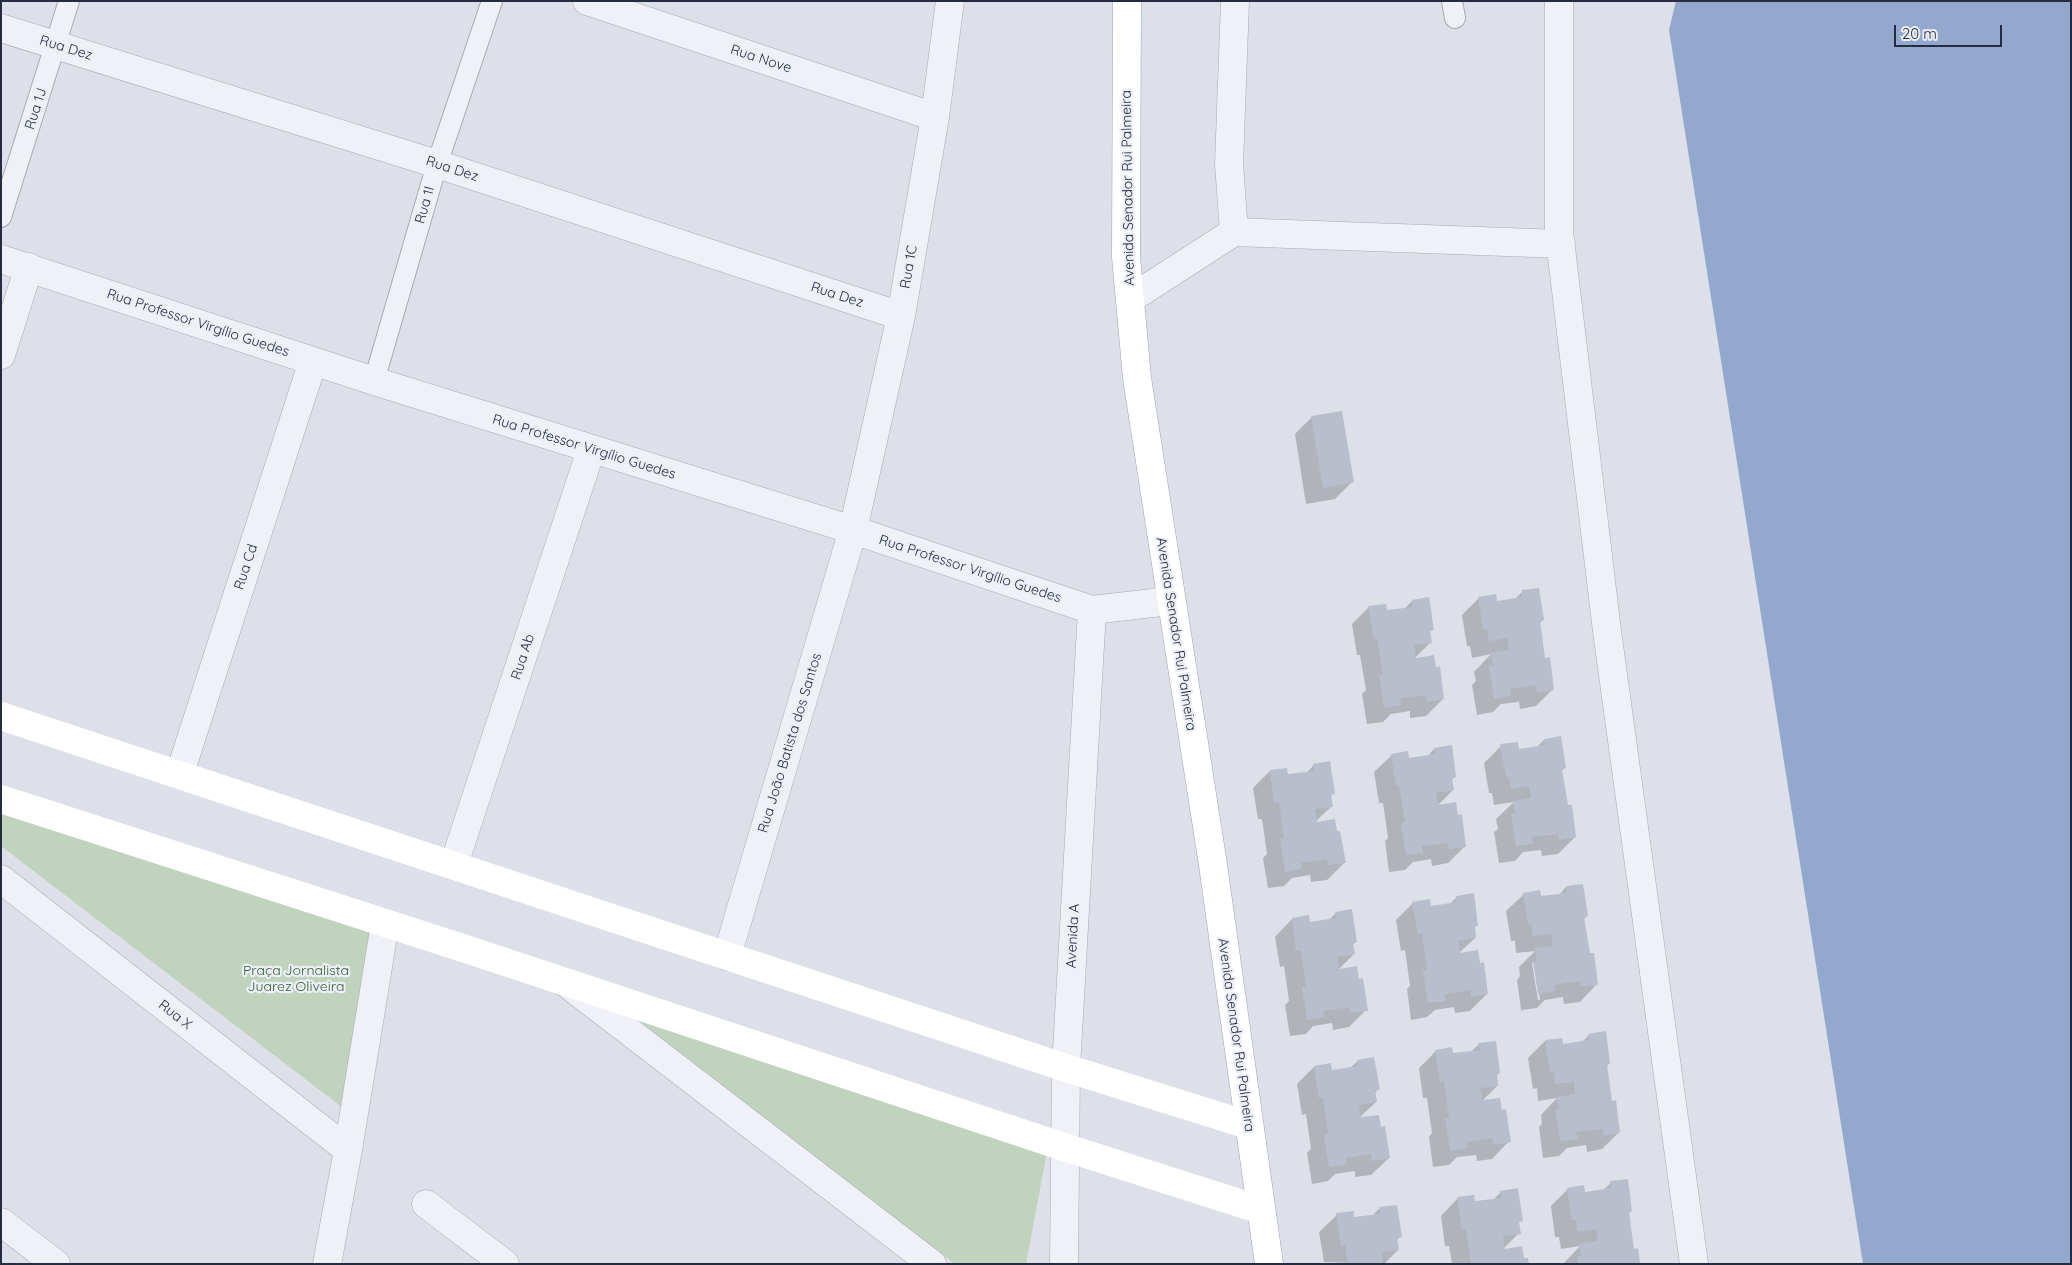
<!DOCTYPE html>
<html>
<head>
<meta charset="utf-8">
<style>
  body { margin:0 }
  #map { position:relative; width:2072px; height:1265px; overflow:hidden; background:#dde0e8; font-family:Quicksand,sans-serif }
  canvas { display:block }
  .frame { position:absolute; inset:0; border:2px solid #252b41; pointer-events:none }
  .scale { position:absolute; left:1894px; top:25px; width:108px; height:22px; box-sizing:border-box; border:2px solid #252b41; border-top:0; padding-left:6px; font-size:15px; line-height:18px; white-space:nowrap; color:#252b41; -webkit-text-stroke:4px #eceff6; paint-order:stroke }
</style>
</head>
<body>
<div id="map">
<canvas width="2072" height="1265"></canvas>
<div class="frame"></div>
<div class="scale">20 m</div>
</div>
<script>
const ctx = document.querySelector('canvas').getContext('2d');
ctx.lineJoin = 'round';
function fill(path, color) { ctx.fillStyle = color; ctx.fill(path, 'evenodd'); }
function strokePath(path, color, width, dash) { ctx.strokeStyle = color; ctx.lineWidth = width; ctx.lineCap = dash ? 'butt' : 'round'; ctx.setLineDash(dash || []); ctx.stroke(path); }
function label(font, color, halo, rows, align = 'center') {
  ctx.font = font + ' Quicksand,sans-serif'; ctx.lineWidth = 4.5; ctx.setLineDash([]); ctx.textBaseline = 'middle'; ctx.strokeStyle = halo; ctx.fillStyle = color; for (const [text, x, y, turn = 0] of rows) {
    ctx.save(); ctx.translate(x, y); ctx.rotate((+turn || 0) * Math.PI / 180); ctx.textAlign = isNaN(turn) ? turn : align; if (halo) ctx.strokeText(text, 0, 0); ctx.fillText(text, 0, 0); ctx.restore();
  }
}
const green = new Path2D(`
  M 1,802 L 380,930 L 347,1111 L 1,846 Z
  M 625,1010 L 1047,1151 L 1026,1264 L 955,1264 Z`);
const water = new Path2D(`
  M 1676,1 L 2071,1 L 2071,1264 L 1863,1264 L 1669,30 Z`);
const shadow = new Path2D(`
  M 1312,417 L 1352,482 L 1335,499 L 1306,504 L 1295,434 Z
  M 1522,592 L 1543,620 L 1539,624 L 1544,659 L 1553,689 L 1536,706 L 1520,709 L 1519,702 L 1501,704 L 1493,712 L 1477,715 L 1472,685 L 1476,681 L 1474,672 L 1491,654 L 1472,658 L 1470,646 L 1467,646 L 1462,615 L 1479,598 L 1496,602 L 1514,600 Z
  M 1412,601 L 1433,629 L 1429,633 L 1431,642 L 1414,659 L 1443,699 L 1426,716 L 1410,718 L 1410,711 L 1391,714 L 1383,722 L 1367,724 L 1362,694 L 1366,690 L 1360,655 L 1357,655 L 1352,624 L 1369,607 L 1386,611 L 1404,609 Z
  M 1544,740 L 1565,768 L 1561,771 L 1567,807 L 1575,837 L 1558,854 L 1542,856 L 1541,850 L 1523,852 L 1515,861 L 1499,863 L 1494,832 L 1498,829 L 1496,819 L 1514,802 L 1494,805 L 1492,793 L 1489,793 L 1484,763 L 1501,746 L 1518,750 L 1536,748 Z
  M 1434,749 L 1455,777 L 1451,780 L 1453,790 L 1436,807 L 1457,816 L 1465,846 L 1448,863 L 1432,866 L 1431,859 L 1413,862 L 1405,870 L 1389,872 L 1385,841 L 1388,838 L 1383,803 L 1379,803 L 1374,772 L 1392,755 L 1408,760 L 1427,757 Z
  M 1314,765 L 1334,793 L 1330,797 L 1332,806 L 1314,823 L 1344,863 L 1327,880 L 1311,882 L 1310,875 L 1292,878 L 1284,886 L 1268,888 L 1263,858 L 1267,854 L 1262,819 L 1258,819 L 1253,788 L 1270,771 L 1287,775 L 1306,773 Z
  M 1566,887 L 1587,916 L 1584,919 L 1589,955 L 1597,984 L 1580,1002 L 1564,1004 L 1563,997 L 1545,1000 L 1537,1008 L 1521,1010 L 1517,980 L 1520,976 L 1519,967 L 1535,951 L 1516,953 L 1515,941 L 1511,941 L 1506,911 L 1524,894 L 1540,898 L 1559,895 ZM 1532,963 L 1535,963 L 1540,1000 L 1538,1000 Z
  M 1457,897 L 1477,925 L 1474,928 L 1475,938 L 1458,954 L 1487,994 L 1470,1011 L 1455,1013 L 1454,1007 L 1435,1010 L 1427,1017 L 1411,1020 L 1407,989 L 1410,986 L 1405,950 L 1401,951 L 1396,920 L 1413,903 L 1430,907 L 1449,905 Z
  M 1336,913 L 1356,942 L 1352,945 L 1354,954 L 1337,971 L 1366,1010 L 1349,1027 L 1333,1030 L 1332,1023 L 1313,1026 L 1306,1034 L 1290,1036 L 1285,1005 L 1289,1001 L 1284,966 L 1280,967 L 1275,937 L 1292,919 L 1309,924 L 1328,921 Z
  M 1589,1035 L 1609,1063 L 1606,1067 L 1611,1103 L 1619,1132 L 1602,1149 L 1587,1152 L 1586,1145 L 1567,1148 L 1559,1156 L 1543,1158 L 1539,1127 L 1542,1124 L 1541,1115 L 1557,1098 L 1538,1101 L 1537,1088 L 1533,1089 L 1528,1058 L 1545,1041 L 1561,1039 L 1562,1046 L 1581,1043 Z
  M 1479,1044 L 1499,1073 L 1496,1076 L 1497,1086 L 1481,1102 L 1509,1141 L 1492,1159 L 1477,1161 L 1476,1155 L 1457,1157 L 1449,1165 L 1433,1167 L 1429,1137 L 1432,1133 L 1427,1098 L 1423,1098 L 1419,1068 L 1436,1051 L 1452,1055 L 1471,1052 Z
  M 1358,1061 L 1378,1089 L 1375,1093 L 1376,1102 L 1359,1118 L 1389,1158 L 1371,1175 L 1355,1177 L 1355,1171 L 1335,1174 L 1328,1181 L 1312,1184 L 1307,1153 L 1311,1149 L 1306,1114 L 1302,1115 L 1297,1084 L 1314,1067 L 1331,1071 L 1350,1068 Z
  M 1611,1183 L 1631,1211 L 1628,1214 L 1633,1250 L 1639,1264 L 1563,1264 L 1580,1246 L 1561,1249 L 1559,1237 L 1555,1237 L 1551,1206 L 1568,1189 L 1584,1193 L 1602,1191 Z
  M 1501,1192 L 1521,1220 L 1518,1224 L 1519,1233 L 1502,1250 L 1523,1259 L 1528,1264 L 1452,1264 L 1449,1246 L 1445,1246 L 1441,1216 L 1458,1198 L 1474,1202 L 1493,1200 Z
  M 1380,1208 L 1400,1237 L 1396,1241 L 1398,1250 L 1384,1264 L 1324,1262 L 1319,1232 L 1337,1215 L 1353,1219 L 1372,1216 Z`);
const building = new Path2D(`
  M 1342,411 L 1354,482 L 1323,488 L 1311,416 Z
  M 1539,588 L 1544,620 L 1540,621 L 1545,658 L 1550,657 L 1554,690 L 1537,692 L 1536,685 L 1510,689 L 1511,696 L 1494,699 L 1489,666 L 1493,665 L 1491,653 L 1509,650 L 1507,638 L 1489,641 L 1487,629 L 1483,629 L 1478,597 L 1496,594 L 1497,601 L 1522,597 L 1522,590 Z
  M 1429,597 L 1434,630 L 1430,631 L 1432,643 L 1414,645 L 1416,658 L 1434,655 L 1436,667 L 1440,666 L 1444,699 L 1427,702 L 1426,695 L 1400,698 L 1401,705 L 1384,708 L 1379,675 L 1383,675 L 1377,638 L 1374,639 L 1368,606 L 1386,604 L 1387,610 L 1413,607 L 1412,600 Z
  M 1561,736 L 1566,768 L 1562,769 L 1568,805 L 1572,805 L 1576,837 L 1559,840 L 1558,834 L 1532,837 L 1533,844 L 1516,846 L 1511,814 L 1515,813 L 1513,801 L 1531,798 L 1529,786 L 1511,789 L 1509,777 L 1506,777 L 1500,744 L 1518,742 L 1519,749 L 1545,745 L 1544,739 Z
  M 1452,745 L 1456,777 L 1452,778 L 1454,790 L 1436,793 L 1438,805 L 1456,802 L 1458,815 L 1462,814 L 1466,847 L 1449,849 L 1448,843 L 1422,846 L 1423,853 L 1406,855 L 1401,823 L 1405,822 L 1399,786 L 1396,786 L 1391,754 L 1408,751 L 1409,758 L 1435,754 L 1434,748 Z
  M 1330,761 L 1335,794 L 1331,795 L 1333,807 L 1315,809 L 1317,822 L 1335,819 L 1337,831 L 1340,831 L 1346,863 L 1328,865 L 1327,859 L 1301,863 L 1302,869 L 1285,872 L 1280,839 L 1284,839 L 1279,802 L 1274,803 L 1270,770 L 1287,768 L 1288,774 L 1314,771 L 1313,764 Z
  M 1583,884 L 1588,916 L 1584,917 L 1590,953 L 1594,953 L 1598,985 L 1581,987 L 1580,981 L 1554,985 L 1555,991 L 1538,994 L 1533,961 L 1537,961 L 1535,948 L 1553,946 L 1551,934 L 1533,936 L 1531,924 L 1528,925 L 1523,893 L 1540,890 L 1541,896 L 1567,893 L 1566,886 Z
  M 1474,893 L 1478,926 L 1475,926 L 1476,938 L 1458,941 L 1460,953 L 1478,950 L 1480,963 L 1484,962 L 1488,994 L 1471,997 L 1471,990 L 1444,994 L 1446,1001 L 1428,1003 L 1423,971 L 1427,970 L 1422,934 L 1418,934 L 1412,902 L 1430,899 L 1431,906 L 1457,902 L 1456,896 Z
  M 1352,909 L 1357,942 L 1353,942 L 1355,954 L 1337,957 L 1339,969 L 1357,966 L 1359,979 L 1363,978 L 1368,1011 L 1350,1013 L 1349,1007 L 1323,1011 L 1324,1017 L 1307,1020 L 1302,987 L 1306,986 L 1301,950 L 1296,951 L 1292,918 L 1309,915 L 1310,922 L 1336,918 L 1335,912 Z
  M 1606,1031 L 1610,1064 L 1607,1064 L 1612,1101 L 1616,1100 L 1620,1133 L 1603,1136 L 1603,1129 L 1576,1132 L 1578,1139 L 1560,1141 L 1555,1109 L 1559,1109 L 1557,1097 L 1575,1094 L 1574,1082 L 1555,1084 L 1554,1072 L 1550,1073 L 1545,1040 L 1562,1038 L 1563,1044 L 1589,1040 L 1588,1034 Z
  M 1496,1041 L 1500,1073 L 1497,1073 L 1498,1086 L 1480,1088 L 1482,1100 L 1500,1098 L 1502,1110 L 1506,1109 L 1511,1142 L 1493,1145 L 1493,1138 L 1466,1142 L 1468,1148 L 1450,1151 L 1445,1118 L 1449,1118 L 1444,1081 L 1440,1082 L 1435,1050 L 1452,1047 L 1453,1053 L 1480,1050 L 1478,1043 Z
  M 1374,1057 L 1380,1090 L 1375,1090 L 1377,1102 L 1359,1105 L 1361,1117 L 1379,1115 L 1381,1127 L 1385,1126 L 1390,1158 L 1372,1161 L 1371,1154 L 1346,1158 L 1346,1165 L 1329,1167 L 1324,1135 L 1328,1134 L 1323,1098 L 1319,1098 L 1314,1066 L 1331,1063 L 1332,1070 L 1358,1066 L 1357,1060 Z
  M 1628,1179 L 1632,1211 L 1629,1212 L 1634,1249 L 1638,1248 L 1640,1264 L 1578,1264 L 1577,1257 L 1581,1256 L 1579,1244 L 1598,1241 L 1596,1229 L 1577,1232 L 1576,1220 L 1572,1220 L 1567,1188 L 1584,1185 L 1585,1192 L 1611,1188 L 1610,1181 Z
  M 1518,1188 L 1523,1221 L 1519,1222 L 1521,1234 L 1503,1236 L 1505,1249 L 1522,1246 L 1524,1258 L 1528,1258 L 1529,1264 L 1471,1264 L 1466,1229 L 1462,1230 L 1457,1197 L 1474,1195 L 1475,1201 L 1502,1198 L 1500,1191 Z
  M 1397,1205 L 1402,1237 L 1397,1238 L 1399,1250 L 1382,1252 L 1383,1264 L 1348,1264 L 1345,1245 L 1341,1246 L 1336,1213 L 1354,1211 L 1354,1217 L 1380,1214 L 1379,1207 Z`);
const lane = new Path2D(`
  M 1452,1 L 1455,18
  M 1,217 L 69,1
  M 374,381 L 437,164 L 492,1`);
const street = new Path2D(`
  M 587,1 L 935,117
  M 1559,1 L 1559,232 L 1607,631 L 1694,1264
  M 1,28 L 437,164 L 901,316
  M 1234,232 L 1229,164 L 1235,1
  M 1,259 L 374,381 L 853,530 L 1092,610 L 1170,601
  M 1130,299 L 1234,232 L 1561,244
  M 1,355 L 29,267
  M 180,773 L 313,361
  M 454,864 L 591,450
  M 1,879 L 348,1150
  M 727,956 L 853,530 L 901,316 L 935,117 L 950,1
  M 566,983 L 932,1264
  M 426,1204 L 505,1264
  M 1,1222 L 56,1264
  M 327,1264 L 348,1150 L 385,924
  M 1064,1264 L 1066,1068 L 1092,610`);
const secondary = new Path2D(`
  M 1,716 L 1066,1068 L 1248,1125
  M 1,799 L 469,950 L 1064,1147 L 1261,1210`);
const primary = new Path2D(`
  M 1127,1 L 1126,257 L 1137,378 L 1213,865 L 1269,1264`);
const streetNames = [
  ["Rua Dez",66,48,17],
  ["Rua Nove",761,59,18],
  ["Rua 1J",36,109,-72],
  ["Rua Dez",452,169,18],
  ["Avenida Senador Rui Palmeira",1128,188,-91],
  ["Rua 1I",425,205,-74],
  ["Rua 1C",909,267,-80],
  ["Rua Dez",837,295,18],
  ["Rua Professor Virgílio Guedes",198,323,18],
  ["Rua Professor Virgílio Guedes",584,447,17],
  ["Rua Cd",246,567,-72],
  ["Rua Professor Virgílio Guedes",970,569,18],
  ["Avenida Senador Rui Palmeira",1176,634,81],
  ["Rua Ab",523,657,-72],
  ["Rua João Batista dos Santos",790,743,-73],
  ["Avenida A",1073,936,-87],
  ["Rua X",175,1015,38],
  ["Avenida Senador Rui Palmeira",1236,1035,82]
];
const parkNames = [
  ["Praça Jornalista",296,971],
  ["Juarez Oliveira",296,987]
];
fill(green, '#c0d3bd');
fill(water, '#93a8cd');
fill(shadow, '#0003');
fill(building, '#b9becc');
strokePath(lane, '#a6aab6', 22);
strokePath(street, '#a6aab6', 29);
strokePath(primary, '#9ba2b5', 29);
strokePath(lane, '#f0f1f6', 20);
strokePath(street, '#f0f1f6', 28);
strokePath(secondary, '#fff', 28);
strokePath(primary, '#fff', 28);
label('14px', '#252b41', '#eceff6', streetNames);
label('14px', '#335e30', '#eceff6', parkNames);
</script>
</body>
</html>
